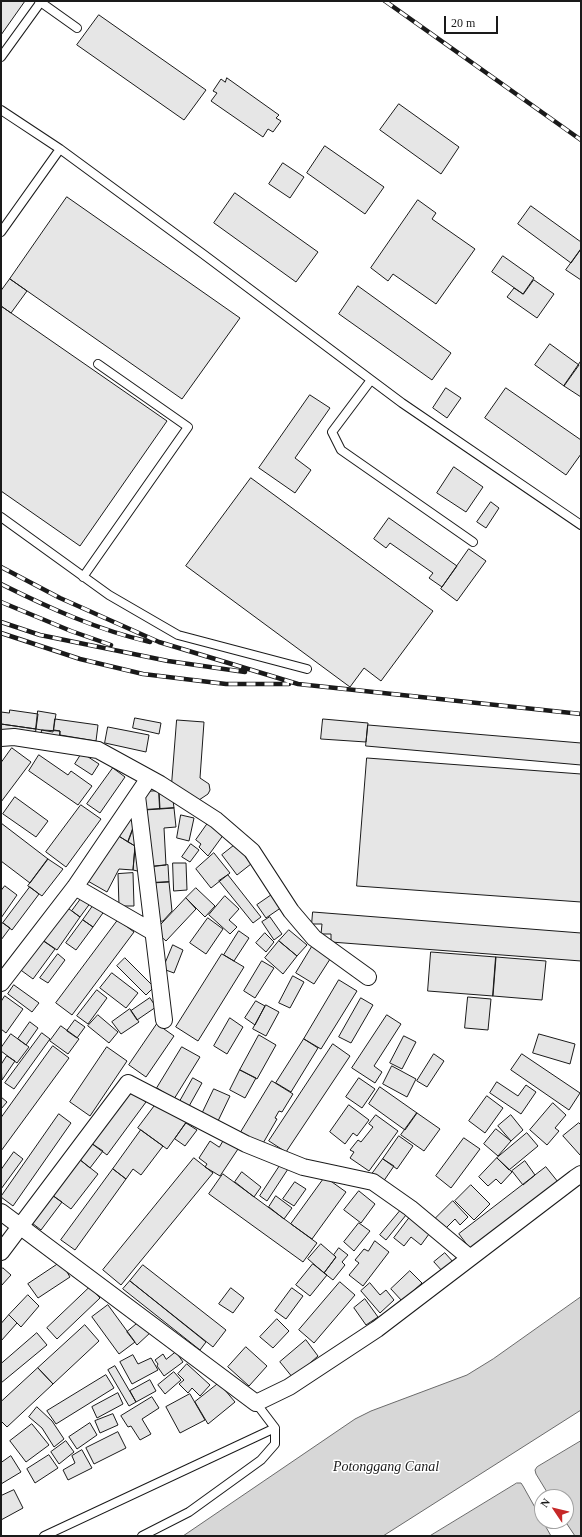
<!DOCTYPE html>
<html>
<head>
<meta charset="utf-8">
<style>
  body { margin:0 }
  #map { position:relative; width:582px; height:1537px; overflow:hidden; background:#fff; font-family:Georgia,serif }
  canvas { display:block }
  .frame { position:absolute; inset:0; border:2px solid #1a1a1a; pointer-events:none }
  .north { position:absolute; left:534px; top:1489px; width:40px; height:40px; box-sizing:border-box; background:#fff; border:1px solid #a3a3a3; border-radius:50%; rotate:305deg; font-size:11px; font-weight:700; line-height:16px; text-align:center; color:#1a1a1a }
  .north::after { content:''; display:block; margin:auto; width:14px; height:18px; background:#c62828; clip-path:polygon(50% 0,100% 100%,50% 72%,0 100%) }
  .scale { position:absolute; left:444px; top:16px; width:54px; height:18px; box-sizing:border-box; border:2px solid #1a1a1a; border-top:0; padding-left:5px; font-size:12px; line-height:14px; white-space:nowrap; color:#1a1a1a; -webkit-text-stroke:3px #fff; paint-order:stroke }
</style>
</head>
<body>
<div id="map">
<canvas width="582" height="1537"></canvas>
<div class="frame"></div>
<div class="north">N</div>
<div class="scale">20 m</div>
</div>
<script>
const ctx = document.querySelector('canvas').getContext('2d');
ctx.lineJoin = 'round';
function fill(path, color) { ctx.fillStyle = color; ctx.fill(path, 'evenodd'); }
function strokePath(path, color, width, dash) { ctx.strokeStyle = color; ctx.lineWidth = width; ctx.lineCap = dash ? 'butt' : 'round'; ctx.setLineDash(dash || []); ctx.stroke(path); }
function label(font, color, halo, rows, align = 'center') {
  ctx.font = font + ' Georgia,serif'; ctx.lineWidth = 3; ctx.setLineDash([]); ctx.textBaseline = 'middle'; ctx.strokeStyle = halo; ctx.fillStyle = color; for (const [text, x, y, turn = 0] of rows) {
    ctx.save(); ctx.translate(x, y); ctx.rotate((+turn || 0) * Math.PI / 180); ctx.textAlign = isNaN(turn) ? turn : align; if (halo) ctx.strokeText(text, 0, 0); ctx.fillText(text, 0, 0); ctx.restore();
  }
}
const water = new Path2D(`
  M 581,1297 L 581,1410 L 383,1536 L 183,1536 L 355,1419 L 371,1411 L 467,1375 L 493,1359 Z
  M 581,1441 L 581,1536 L 575,1536 L 565,1521 L 566,1497 L 550,1497 L 536,1474 L 535,1470 L 537,1467 Z
  M 517,1483 L 521,1483 L 523,1486 L 551,1536 L 430,1536 Z`);
const building = new Path2D(`
  M 1,1 L 25,1 L 1,35 Z
  M 99,15 L 206,90 L 184,120 L 77,45 Z
  M 227,78 L 279,115 L 276,118 L 281,121 L 273,132 L 268,129 L 263,137 L 211,101 L 217,93 L 213,91 L 221,79 L 225,82 Z
  M 399,104 L 459,147 L 441,174 L 380,130 Z
  M 325,146 L 384,187 L 365,214 L 307,173 Z
  M 283,163 L 304,177 L 290,198 L 269,184 Z
  M 235,193 L 318,252 L 296,282 L 214,223 Z
  M 67,197 L 240,318 L 182,399 L 10,279 Z
  M 418,200 L 436,213 L 432,219 L 475,249 L 436,304 L 393,274 L 388,281 L 371,268 Z
  M 531,206 L 581,242 L 581,249 L 571,263 L 518,224 Z
  M 581,249 L 581,280 L 566,270 Z
  M 503,256 L 534,278 L 523,294 L 492,272 Z
  M 10,279 L 27,291 L 11,313 L 1,306 L 1,291 Z
  M 534,280 L 554,294 L 537,318 L 507,297 L 514,288 L 523,294 Z
  M 358,286 L 451,353 L 432,380 L 339,314 Z
  M 1,306 L 167,421 L 80,546 L 1,491 Z
  M 550,344 L 579,365 L 564,386 L 535,365 Z
  M 581,361 L 581,397 L 564,386 Z
  M 446,388 L 461,398 L 447,418 L 433,408 Z
  M 506,388 L 581,440 L 581,454 L 566,475 L 485,418 Z
  M 310,395 L 330,408 L 295,458 L 311,470 L 295,493 L 259,468 Z
  M 454,467 L 483,487 L 466,512 L 437,493 Z
  M 251,478 L 433,611 L 381,681 L 364,668 L 350,687 L 186,566 Z
  M 491,502 L 499,508 L 486,528 L 477,522 Z
  M 389,518 L 457,566 L 442,587 L 429,578 L 433,573 L 390,543 L 386,548 L 374,539 Z
  M 469,549 L 486,561 L 457,601 L 441,589 Z
  M 10,710 L 38,714 L 36,729 L 1,724 L 1,712 L 9,713 Z
  M 38,711 L 56,714 L 53,732 L 36,729 Z
  M 135,718 L 161,723 L 159,734 L 133,728 Z
  M 55,719 L 98,725 L 96,741 L 60,735 L 60,731 L 54,730 Z
  M 323,719 L 368,723 L 366,742 L 321,739 Z
  M 177,720 L 204,722 L 200,778 L 209,784 L 210,790 L 208,794 L 199,800 L 172,783 Z
  M 1,724 L 36,729 L 35,735 L 1,730 Z
  M 368,725 L 581,743 L 581,765 L 366,746 Z
  M 108,727 L 149,735 L 146,752 L 105,743 Z
  M 42,730 L 60,731 L 59,739 L 41,736 Z
  M 12,748 L 31,762 L 1,802 L 1,763 Z
  M 82,753 L 99,764 L 92,775 L 75,764 Z
  M 39,755 L 68,775 L 71,771 L 92,786 L 78,805 L 29,771 Z
  M 367,758 L 581,774 L 581,902 L 357,886 Z
  M 113,768 L 125,777 L 100,813 L 87,804 Z
  M 159,791 L 160,809 L 144,810 L 142,792 Z
  M 159,791 L 173,800 L 174,808 L 160,809 Z
  M 15,797 L 48,821 L 36,837 L 3,814 Z
  M 81,805 L 101,819 L 66,867 L 46,852 Z
  M 174,808 L 176,827 L 164,828 L 166,865 L 148,867 L 144,810 Z
  M 126,809 L 139,813 L 128,842 L 117,835 Z
  M 181,815 L 194,818 L 189,841 L 177,838 Z
  M 136,820 L 142,872 L 133,870 L 135,846 L 128,842 Z
  M 1,823 L 48,859 L 30,883 L 1,861 Z
  M 208,823 L 224,834 L 208,856 L 199,847 L 201,844 L 196,840 Z
  M 117,835 L 135,846 L 133,870 L 119,869 L 107,892 L 86,880 Z
  M 191,844 L 199,850 L 190,862 L 182,857 Z
  M 236,844 L 251,864 L 237,875 L 222,855 Z
  M 214,853 L 230,873 L 211,888 L 196,869 Z
  M 48,859 L 63,869 L 42,896 L 28,886 Z
  M 173,863 L 186,863 L 187,890 L 174,891 Z
  M 168,865 L 169,882 L 151,883 L 149,867 Z
  M 133,873 L 134,906 L 119,906 L 118,874 Z
  M 228,875 L 261,917 L 253,923 L 219,881 Z
  M 169,882 L 172,911 L 163,921 L 154,922 L 151,883 Z
  M 5,886 L 17,895 L 1,918 L 1,891 Z
  M 30,887 L 39,894 L 12,930 L 3,923 Z
  M 196,888 L 215,906 L 205,917 L 186,898 Z
  M 273,894 L 282,907 L 266,918 L 257,905 Z
  M 83,896 L 91,902 L 80,917 L 72,911 Z
  M 225,896 L 239,909 L 229,920 L 237,927 L 230,934 L 209,915 Z
  M 186,898 L 196,909 L 166,941 L 155,931 Z
  M 95,903 L 105,910 L 93,927 L 83,920 Z
  M 65,906 L 80,917 L 57,950 L 41,939 Z
  M 313,912 L 581,933 L 581,961 L 331,942 L 331,934 L 321,934 L 322,924 L 312,924 Z
  M 270,917 L 282,934 L 274,940 L 262,922 Z
  M 208,918 L 223,929 L 206,954 L 190,943 Z
  M 83,920 L 93,927 L 76,950 L 66,943 Z
  M 118,920 L 134,932 L 72,1015 L 56,1003 Z
  M 3,923 L 10,928 L 1,940 L 1,925 Z
  M 289,930 L 307,945 L 297,956 L 279,941 Z
  M 239,931 L 249,938 L 234,961 L 224,955 Z
  M 265,933 L 274,942 L 266,952 L 256,943 Z
  M 39,938 L 55,949 L 33,979 L 18,968 Z
  M 279,941 L 297,956 L 283,974 L 265,958 Z
  M 173,945 L 183,950 L 174,973 L 163,969 Z
  M 313,945 L 332,956 L 314,984 L 296,973 Z
  M 431,952 L 496,957 L 493,996 L 428,991 Z
  M 58,954 L 65,960 L 48,983 L 40,978 Z
  M 222,954 L 244,967 L 198,1041 L 176,1027 Z
  M 496,957 L 546,961 L 542,1000 L 493,996 Z
  M 125,958 L 154,987 L 146,995 L 117,966 Z
  M 262,961 L 274,968 L 255,998 L 244,991 Z
  M 112,973 L 138,993 L 126,1008 L 100,988 Z
  M 293,976 L 304,982 L 290,1008 L 279,1003 Z
  M 339,980 L 357,991 L 321,1049 L 304,1039 Z
  M 14,985 L 39,1003 L 32,1012 L 8,994 Z
  M 97,990 L 107,998 L 88,1024 L 77,1016 Z
  M 5,996 L 23,1009 L 6,1033 L 1,1029 L 1,1002 Z
  M 468,997 L 491,999 L 488,1030 L 465,1028 Z
  M 150,998 L 156,1007 L 137,1020 L 131,1011 Z
  M 361,998 L 373,1005 L 351,1043 L 339,1037 Z
  M 256,1001 L 265,1006 L 255,1025 L 245,1018 Z
  M 266,1005 L 279,1012 L 266,1036 L 253,1029 Z
  M 130,1009 L 139,1022 L 121,1034 L 112,1022 Z
  M 98,1015 L 118,1032 L 109,1043 L 88,1026 Z
  M 387,1015 L 401,1024 L 374,1066 L 382,1072 L 375,1083 L 352,1068 Z
  M 230,1018 L 243,1027 L 227,1054 L 214,1046 Z
  M 75,1020 L 85,1027 L 77,1038 L 67,1031 Z
  M 30,1022 L 38,1028 L 26,1045 L 18,1039 Z
  M 157,1024 L 174,1036 L 146,1077 L 129,1065 Z
  M 61,1026 L 79,1039 L 68,1054 L 50,1041 Z
  M 42,1033 L 50,1039 L 14,1089 L 5,1083 Z
  M 11,1034 L 29,1047 L 17,1063 L 1,1051 L 1,1048 Z
  M 539,1034 L 575,1044 L 570,1064 L 533,1053 Z
  M 259,1035 L 276,1045 L 257,1079 L 240,1070 Z
  M 404,1036 L 416,1042 L 402,1069 L 390,1063 Z
  M 304,1039 L 318,1048 L 291,1092 L 276,1083 Z
  M 333,1044 L 350,1056 L 286,1152 L 269,1141 Z
  M 53,1046 L 69,1058 L 1,1151 L 1,1118 Z
  M 107,1047 L 127,1061 L 90,1116 L 70,1102 Z
  M 182,1047 L 200,1057 L 174,1099 L 157,1088 Z
  M 434,1054 L 444,1061 L 427,1087 L 417,1081 Z
  M 522,1054 L 580,1093 L 569,1110 L 511,1070 Z
  M 7,1056 L 15,1061 L 2,1080 L 1,1065 Z
  M 392,1066 L 416,1079 L 407,1097 L 383,1084 Z
  M 240,1070 L 256,1078 L 245,1098 L 230,1090 Z
  M 193,1078 L 202,1083 L 188,1108 L 179,1103 Z
  M 359,1078 L 375,1089 L 362,1108 L 346,1097 Z
  M 272,1081 L 293,1094 L 282,1112 L 279,1111 L 275,1118 L 277,1119 L 262,1145 L 241,1132 Z
  M 497,1082 L 518,1096 L 526,1085 L 536,1092 L 521,1114 L 490,1093 Z
  M 380,1087 L 417,1113 L 405,1130 L 369,1104 Z
  M 214,1089 L 230,1096 L 218,1121 L 202,1114 Z
  M 130,1090 L 146,1102 L 107,1155 L 91,1143 Z
  M 487,1096 L 503,1108 L 485,1133 L 469,1121 Z
  M 1,1097 L 7,1102 L 1,1109 Z
  M 553,1103 L 566,1115 L 555,1128 L 559,1131 L 547,1145 L 530,1130 Z
  M 156,1104 L 188,1120 L 167,1149 L 138,1128 Z
  M 349,1105 L 369,1120 L 357,1136 L 353,1133 L 345,1144 L 330,1132 Z
  M 417,1113 L 440,1129 L 424,1151 L 401,1135 Z
  M 59,1114 L 71,1123 L 13,1206 L 1,1197 Z
  M 376,1115 L 398,1131 L 369,1171 L 350,1158 L 354,1152 L 350,1150 L 358,1140 L 361,1142 L 373,1127 L 369,1124 Z
  M 511,1115 L 523,1130 L 511,1141 L 498,1126 Z
  M 186,1123 L 197,1130 L 185,1146 L 175,1139 Z
  M 579,1123 L 581,1125 L 581,1154 L 580,1155 L 563,1136 Z
  M 496,1129 L 511,1141 L 498,1156 L 484,1144 Z
  M 141,1130 L 163,1146 L 141,1175 L 133,1169 L 126,1179 L 113,1169 Z
  M 527,1133 L 538,1146 L 509,1170 L 497,1158 Z
  M 399,1136 L 413,1146 L 397,1169 L 383,1159 Z
  M 464,1138 L 480,1149 L 451,1188 L 436,1176 Z
  M 224,1140 L 238,1149 L 220,1176 L 205,1167 L 207,1164 L 199,1158 L 210,1141 L 219,1147 Z
  M 91,1143 L 103,1151 L 90,1168 L 79,1159 Z
  M 14,1152 L 23,1159 L 1,1189 L 1,1170 Z
  M 194,1158 L 213,1173 L 121,1285 L 103,1270 Z
  M 497,1158 L 512,1172 L 501,1184 L 496,1179 L 488,1186 L 479,1177 Z
  M 79,1159 L 98,1174 L 71,1209 L 52,1195 Z
  M 383,1159 L 394,1166 L 383,1182 L 372,1174 Z
  M 525,1161 L 535,1175 L 523,1185 L 512,1171 Z
  M 281,1164 L 288,1169 L 267,1201 L 260,1196 Z
  M 546,1167 L 558,1182 L 471,1250 L 459,1234 Z
  M 113,1169 L 126,1179 L 75,1250 L 61,1240 Z
  M 242,1172 L 261,1187 L 254,1197 L 235,1182 Z
  M 223,1174 L 317,1243 L 303,1262 L 209,1194 Z
  M 325,1177 L 346,1192 L 312,1239 L 291,1224 Z
  M 295,1182 L 306,1189 L 294,1206 L 283,1199 Z
  M 471,1185 L 490,1204 L 474,1220 L 455,1201 Z
  M 359,1191 L 375,1204 L 361,1223 L 344,1210 Z
  M 52,1195 L 62,1202 L 41,1230 L 32,1223 Z
  M 276,1196 L 292,1208 L 284,1219 L 269,1207 Z
  M 453,1201 L 468,1217 L 460,1225 L 455,1219 L 444,1230 L 434,1220 Z
  M 400,1211 L 406,1215 L 386,1240 L 380,1235 Z
  M 410,1217 L 421,1225 L 420,1227 L 429,1234 L 421,1245 L 411,1237 L 404,1246 L 394,1238 Z
  M 359,1223 L 370,1231 L 354,1251 L 344,1242 Z
  M 375,1241 L 389,1252 L 363,1286 L 349,1275 L 359,1263 L 355,1260 L 364,1249 L 368,1251 Z
  M 321,1244 L 336,1257 L 324,1273 L 308,1259 Z
  M 339,1248 L 348,1255 L 342,1262 L 345,1265 L 333,1280 L 324,1273 L 336,1257 L 334,1255 Z
  M 445,1253 L 454,1263 L 443,1272 L 434,1262 Z
  M 61,1262 L 70,1277 L 38,1298 L 28,1284 Z
  M 313,1264 L 327,1275 L 310,1296 L 296,1285 Z
  M 143,1265 L 226,1330 L 213,1347 L 130,1281 Z
  M 3,1268 L 11,1275 L 1,1286 L 1,1270 Z
  M 410,1271 L 422,1283 L 402,1301 L 391,1289 Z
  M 130,1281 L 206,1342 L 200,1350 L 123,1289 Z
  M 340,1282 L 355,1295 L 314,1343 L 299,1330 Z
  M 370,1283 L 380,1295 L 386,1290 L 394,1300 L 380,1313 L 361,1291 Z
  M 90,1287 L 100,1298 L 57,1339 L 47,1328 Z
  M 231,1288 L 244,1298 L 233,1313 L 219,1304 Z
  M 292,1288 L 303,1296 L 286,1319 L 275,1311 Z
  M 28,1295 L 39,1306 L 21,1327 L 9,1315 Z
  M 365,1299 L 378,1317 L 366,1325 L 354,1308 Z
  M 108,1305 L 135,1342 L 119,1354 L 92,1317 Z
  M 9,1315 L 17,1323 L 1,1341 L 1,1324 Z
  M 277,1319 L 289,1331 L 273,1348 L 260,1337 Z
  M 139,1322 L 151,1332 L 137,1345 L 127,1332 Z
  M 85,1325 L 99,1341 L 53,1384 L 38,1368 Z
  M 37,1333 L 47,1345 L 1,1383 L 1,1364 Z
  M 306,1340 L 318,1356 L 293,1378 L 280,1362 Z
  M 246,1347 L 267,1366 L 249,1386 L 228,1367 Z
  M 176,1352 L 183,1362 L 164,1376 L 157,1366 L 158,1364 L 155,1360 L 163,1354 L 166,1359 Z
  M 133,1355 L 138,1364 L 151,1358 L 158,1370 L 132,1384 L 120,1362 Z
  M 187,1364 L 210,1385 L 200,1396 L 192,1388 L 188,1393 L 179,1384 L 184,1380 L 178,1374 Z
  M 115,1366 L 136,1402 L 129,1406 L 108,1370 Z
  M 38,1368 L 53,1384 L 7,1427 L 1,1421 L 1,1402 Z
  M 174,1372 L 181,1380 L 165,1394 L 158,1385 Z
  M 106,1375 L 114,1388 L 56,1424 L 47,1411 Z
  M 150,1380 L 156,1391 L 136,1402 L 130,1391 Z
  M 219,1383 L 235,1402 L 208,1424 L 195,1402 Z
  M 118,1393 L 123,1404 L 97,1418 L 92,1407 Z
  M 190,1394 L 205,1420 L 180,1433 L 166,1407 Z
  M 152,1397 L 159,1408 L 142,1419 L 151,1434 L 140,1440 L 131,1426 L 128,1427 L 121,1416 Z
  M 37,1407 L 52,1421 L 64,1439 L 54,1447 L 42,1428 L 29,1417 Z
  M 113,1414 L 118,1425 L 100,1433 L 95,1421 Z
  M 90,1423 L 97,1435 L 77,1449 L 69,1437 Z
  M 32,1424 L 49,1445 L 26,1462 L 10,1441 Z
  M 118,1432 L 126,1448 L 94,1464 L 86,1448 Z
  M 66,1441 L 74,1452 L 59,1464 L 51,1452 Z
  M 82,1450 L 92,1468 L 68,1480 L 63,1470 L 75,1463 L 72,1456 Z
  M 49,1455 L 58,1468 L 35,1483 L 27,1469 Z
  M 11,1456 L 21,1472 L 1,1484 L 1,1463 Z
  M 14,1490 L 23,1508 L 1,1520 L 1,1496 Z`);
const lane = new Path2D(`
  M 39,1 L 77,28
  M 1,57 L 40,3
  M 1,110 L 60,149 L 203,254 L 402,403 L 581,525
  M 1,232 L 60,149
  M 371,380 L 332,432 L 341,450 L 473,542
  M 1,517 L 109,595 L 178,635 L 307,669
  M 83,577 L 188,427 L 98,364
  M 44,1536 L 275,1428
  M 142,1536 L 189,1512 L 261,1460 L 275,1444 L 275,1428 L 256,1403`);
const street = new Path2D(`
  M 1,738 L 14,737 L 98,750 L 160,784 L 216,820 L 252,851 L 291,911 L 314,938 L 368,977
  M 137,796 L 164,1020
  M 75,887 L 153,932
  M 1,983 L 75,887 L 149,778
  M 1,1212 L 256,1403 L 289,1387 L 377,1329 L 575,1178 L 581,1174
  M 1,1252 L 128,1083 L 246,1144 L 303,1167 L 373,1182 L 410,1208 L 470,1258`);
const rail = new Path2D(`
  M 385,1 L 581,140
  M 1,567 L 60,598 L 159,642 L 298,684 L 581,714
  M 1,584 C 49,608 98,630 150,642
  M 1,602 L 71,631 L 111,645
  M 1,622 L 40,635 L 168,661 L 245,672
  M 1,633 L 80,659 L 143,674 L 226,684 L 289,684`);
const waterNames = [
  ["Potonggang Canal",386,1467]
];
fill(water, '#d7d7d7');
strokePath(water, '#6a6a6a', 1);
fill(building, '#e6e6e6');
strokePath(building, '#1a1a1a', 1);
strokePath(lane, '#1a1a1a', 10);
strokePath(street, '#1a1a1a', 18);
strokePath(lane, '#fff', 8);
strokePath(street, '#fff', 16);
strokePath(rail, '#1a1a1a', 4.5);
strokePath(rail, '#fff', 3, [9]);
label('italic 14px', '#1a1a1a', '#fff', waterNames);
</script>
</body>
</html>
